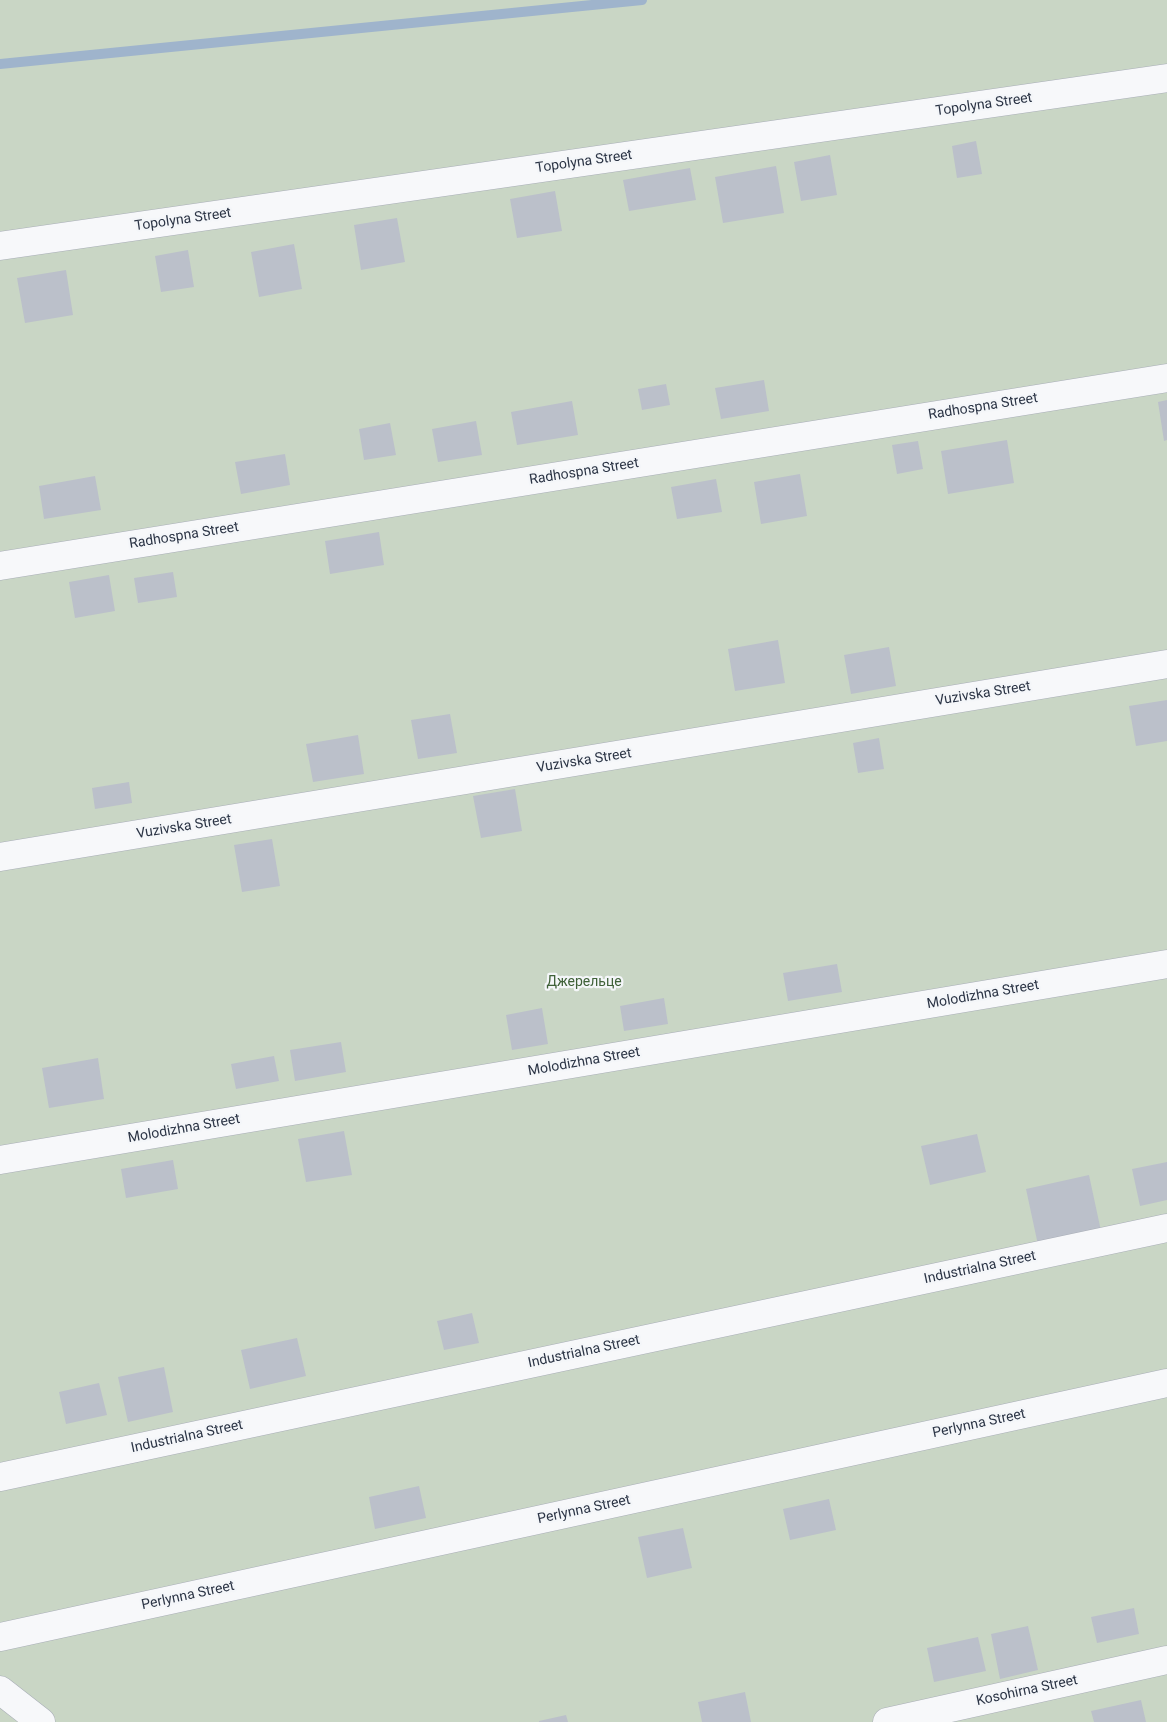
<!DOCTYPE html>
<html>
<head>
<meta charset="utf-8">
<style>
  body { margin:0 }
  canvas { display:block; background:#e4e7ec }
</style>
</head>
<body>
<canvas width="1167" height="1722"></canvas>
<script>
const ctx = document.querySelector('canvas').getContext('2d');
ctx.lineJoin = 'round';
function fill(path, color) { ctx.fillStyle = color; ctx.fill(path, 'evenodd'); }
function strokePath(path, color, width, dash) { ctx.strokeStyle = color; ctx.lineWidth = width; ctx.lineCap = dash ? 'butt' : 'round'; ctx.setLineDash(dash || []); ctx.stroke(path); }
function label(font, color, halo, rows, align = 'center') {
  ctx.font = font + ' Roboto,sans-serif'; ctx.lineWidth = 4.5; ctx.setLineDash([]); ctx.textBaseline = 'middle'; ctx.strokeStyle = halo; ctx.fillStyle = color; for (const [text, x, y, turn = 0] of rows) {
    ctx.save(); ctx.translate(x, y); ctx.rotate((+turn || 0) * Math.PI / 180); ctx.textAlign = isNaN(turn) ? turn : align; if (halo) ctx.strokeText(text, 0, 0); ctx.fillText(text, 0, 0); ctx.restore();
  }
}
const green = new Path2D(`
  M 0,0 L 1167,0 L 1167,1722 L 0,1722 Z`);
const stream = new Path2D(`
  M 0,64 L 642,0`);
const building = new Path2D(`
  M 976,141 L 982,174 L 957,178 L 952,146 Z
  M 830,155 L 837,195 L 801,201 L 794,162 Z
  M 776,166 L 784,213 L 723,223 L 715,177 Z
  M 690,168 L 696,200 L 629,211 L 623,180 Z
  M 555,191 L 562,231 L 517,238 L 510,199 Z
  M 397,218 L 405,262 L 361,270 L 354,225 Z
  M 294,244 L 302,289 L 259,297 L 251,252 Z
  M 188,250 L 194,287 L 161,292 L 155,256 Z
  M 66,270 L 73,315 L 25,323 L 17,278 Z
  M 764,380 L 769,411 L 721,419 L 715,388 Z
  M 666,384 L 670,405 L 642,410 L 638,389 Z
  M 1167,400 L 1167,440 L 1164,441 L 1158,402 Z
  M 572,401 L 578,435 L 517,445 L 511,412 Z
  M 476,421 L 482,455 L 438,462 L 432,429 Z
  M 390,423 L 396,455 L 364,460 L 359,429 Z
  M 1007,440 L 1014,483 L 948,494 L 941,451 Z
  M 918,441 L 923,469 L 897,474 L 892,445 Z
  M 285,454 L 290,485 L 241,494 L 235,462 Z
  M 800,474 L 807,516 L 761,524 L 754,482 Z
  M 95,476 L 101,510 L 44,519 L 39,486 Z
  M 716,479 L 722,512 L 677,519 L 671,487 Z
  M 379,532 L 384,565 L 330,574 L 325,541 Z
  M 173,572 L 177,597 L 138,603 L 134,578 Z
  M 109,575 L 115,611 L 75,618 L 69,582 Z
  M 778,640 L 785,683 L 735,691 L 728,649 Z
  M 889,647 L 896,686 L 851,694 L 844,655 Z
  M 1167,700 L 1167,741 L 1136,746 L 1129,706 Z
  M 450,714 L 457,753 L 418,759 L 411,720 Z
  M 358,735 L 364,774 L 313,782 L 306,744 Z
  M 879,738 L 884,769 L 858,773 L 853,743 Z
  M 129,782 L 132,803 L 95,809 L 92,788 Z
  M 515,789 L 522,831 L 481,838 L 473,796 Z
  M 272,839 L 280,886 L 242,892 L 234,845 Z
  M 837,964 L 842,992 L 788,1001 L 783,973 Z
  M 664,998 L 668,1024 L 624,1031 L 620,1006 Z
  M 542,1008 L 548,1044 L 512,1050 L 506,1015 Z
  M 341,1042 L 346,1072 L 295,1081 L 290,1050 Z
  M 274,1056 L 279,1081 L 236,1089 L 231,1064 Z
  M 98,1058 L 104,1099 L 49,1108 L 42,1068 Z
  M 344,1131 L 352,1175 L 306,1182 L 298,1139 Z
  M 977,1134 L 986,1172 L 930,1185 L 921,1146 Z
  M 173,1160 L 178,1189 L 126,1198 L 121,1169 Z
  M 1167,1162 L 1167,1200 L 1140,1206 L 1132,1169 Z
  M 1089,1175 L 1101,1231 L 1038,1245 L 1026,1189 Z
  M 472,1313 L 479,1343 L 444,1350 L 437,1321 Z
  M 297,1338 L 306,1376 L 250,1389 L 241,1350 Z
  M 164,1367 L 173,1412 L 128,1422 L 118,1377 Z
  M 99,1383 L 107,1415 L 66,1424 L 59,1392 Z
  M 419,1486 L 426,1518 L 375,1529 L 369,1497 Z
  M 829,1499 L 836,1530 L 790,1540 L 783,1509 Z
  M 683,1528 L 692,1568 L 647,1578 L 638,1537 Z
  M 1134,1608 L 1139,1634 L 1097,1643 L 1091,1617 Z
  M 1028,1626 L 1038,1670 L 1000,1679 L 991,1634 Z
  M 978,1637 L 986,1671 L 934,1682 L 927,1648 Z
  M 745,1692 L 751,1722 L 702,1722 L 698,1702 Z
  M 1141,1700 L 1146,1722 L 1094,1722 L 1091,1711 Z
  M 566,1715 L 568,1722 L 539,1722 L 539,1721 Z`);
const minor = new Path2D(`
  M 0,246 L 1167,78
  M 0,566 L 1167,378
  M 0,857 L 1167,664
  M 0,1160 L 1167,964
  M 0,1477 L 1167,1228
  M 0,1637 L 1167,1383
  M 0,1690 L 41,1722
  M 887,1722 L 1167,1660`);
const streetNames = [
  ["Topolyna Street",984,105,-8],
  ["Topolyna Street",584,162,-8],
  ["Topolyna Street",183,220,-8],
  ["Radhospna Street",983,407,-9],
  ["Radhospna Street",584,472,-9],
  ["Radhospna Street",184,536,-9],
  ["Vuzivska Street",983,694,-9],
  ["Vuzivska Street",584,761,-9],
  ["Vuzivska Street",184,827,-9],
  ["Molodizhna Street",983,995,-10],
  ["Molodizhna Street",584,1062,-10],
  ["Molodizhna Street",184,1129,-10],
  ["Industrialna Street",980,1268,-12],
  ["Industrialna Street",584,1352,-12],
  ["Perlynna Street",979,1424,-12],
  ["Industrialna Street",187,1437,-12],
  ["Perlynna Street",584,1510,-12],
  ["Perlynna Street",188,1596,-12],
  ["Kosohirna Street",1027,1691,-12]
];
const parkNames = [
  ["Джерельце",584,982]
];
fill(green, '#c9d6c5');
strokePath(stream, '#9fb4cc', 10);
fill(building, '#bbc0ca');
strokePath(minor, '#a9aeb7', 29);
strokePath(minor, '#f7f8fa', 28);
label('14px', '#2b3445', '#f4f6f9', streetNames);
label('14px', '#3f6138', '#f4f6f9', parkNames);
</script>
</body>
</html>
